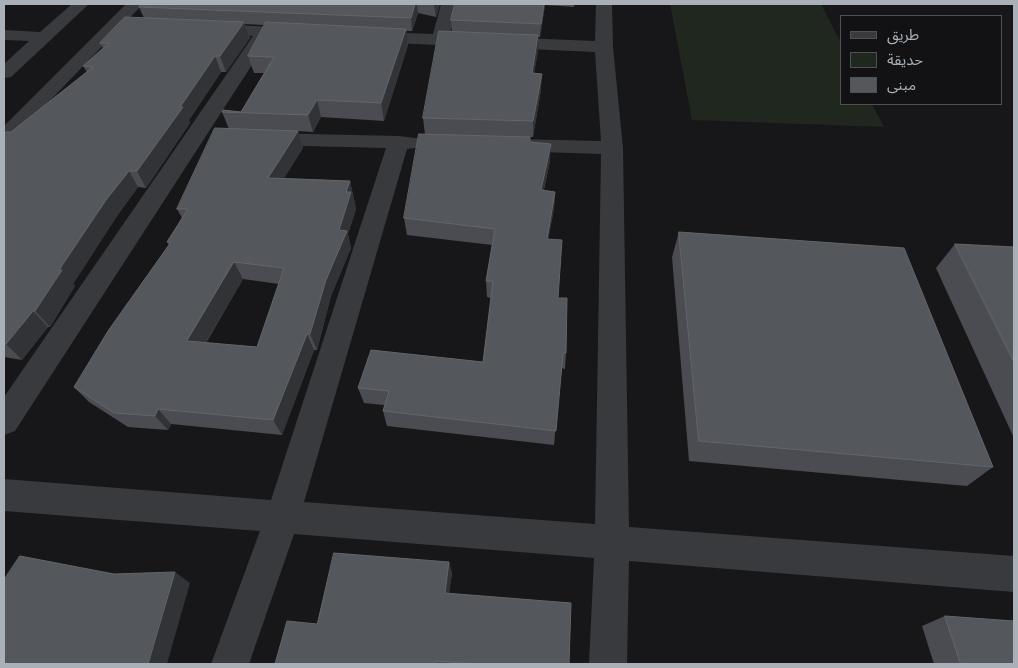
<!DOCTYPE html>
<html>
<head>
<meta charset="utf-8">
<style>
  body { margin:0 }
  #map { position:relative; width:1018px; height:668px; overflow:hidden; background:#171719; font-family:Ubuntu,"Noto Sans Arabic",sans-serif }
  canvas { display:block }
  .frame { position:absolute; inset:0; border:5px solid #a9b0b8; pointer-events:none }
  .legend { position:absolute; left:840px; top:15px; width:162px; height:90px; box-sizing:border-box; background:#121214; border:1px solid #4e5156; margin:0; padding:6px 9px; list-style:none; font-size:15px; color:#a9b0b8 }
  .legend li { display:flex; align-items:center; gap:10px; height:25px }
  .legend b { width:25px; border:1px solid #4e5156 }
</style>
</head>
<body>
<div id="map">
<canvas width="1018" height="668"></canvas>
<div class="frame"></div>
<ul class="legend">
<li><b style="height:6px;background:#383a3e"></b>طريق</li>
<li><b style="height:14px;background:#1f271f"></b>حديقة</li>
<li><b style="height:14px;background:#54575c"></b>مبنى</li>
</ul>
</div>
<script>
const ctx = document.querySelector('canvas').getContext('2d');
ctx.lineJoin = 'round';
function fill(path, color) { ctx.fillStyle = color; ctx.fill(path, 'evenodd'); }
function strokePath(path, color, width, dash) { ctx.strokeStyle = color; ctx.lineWidth = width; ctx.lineCap = dash ? 'butt' : 'round'; ctx.setLineDash(dash || []); ctx.stroke(path); }
const green = new Path2D(`
  M 670,4 L 821,4 L 842,45 L 842,104 L 872,104 L 884,127 L 692,120 Z`);
const minor = new Path2D(`
  M 441,4 L 457,4 L 450,35 L 595,41 L 596,4 L 612,4 L 613,47 L 623,148 L 629,527 L 1014,556 L 1014,592 L 629,561 L 627,664 L 589,664 L 594,558 L 294,534 L 249,664 L 211,664 L 260,531 L 4,511 L 4,479 L 271,500 L 386,148 L 264,145 L 257,143 L 254,139 L 257,135 L 264,133 L 399,136 L 423,139 L 426,143 L 423,147 L 407,149 L 304,502 L 595,524 L 601,154 L 514,151 L 507,149 L 504,145 L 507,141 L 514,139 L 601,141 L 595,52 L 371,42 L 365,41 L 362,37 L 365,33 L 371,32 L 433,34 Z
  M 211,24 L 298,28 L 304,29 L 307,33 L 304,37 L 270,37 L 15,431 L 4,435 L 4,397 L 253,36 L 205,33 L 202,29 L 205,25 Z`);
const tertiary = new Path2D(`
  M 72,4 L 89,4 L 11,77 L 4,78 L 4,64 L 29,41 L 4,40 L 4,30 L 40,32 Z
  M 126,4 L 143,4 L 11,141 L 4,143 L 4,126 Z`);
const wall = new Path2D(`
  M 142,4 L 440,4 L 436,17 L 418,13 L 412,31 L 406,31 L 408,45 L 384,121 L 321,117 L 313,132 L 298,131 L 303,148 L 284,178 L 350,181 L 356,209 L 348,234 L 351,248 L 331,296 L 317,350 L 314,350 L 282,435 L 171,424 L 168,430 L 128,427 L 89,402 L 74,387 L 169,245 L 167,242 L 182,218 L 177,209 L 229,129 L 222,112 L 241,112 L 264,73 L 254,73 L 248,56 L 265,25 L 245,24 L 250,38 L 226,72 L 221,72 L 189,120 L 190,123 L 146,188 L 138,187 L 117,216 L 73,284 L 75,286 L 50,327 L 48,327 L 22,360 L 4,357 L 4,134 L 11,132 L 87,72 L 83,66 L 103,48 L 100,43 L 144,18 L 139,7 ZM 243,279 L 279,284 L 257,347 L 206,343 Z
  M 455,4 L 574,4 L 574,7 L 545,5 L 540,37 L 538,37 L 538,51 L 534,73 L 541,90 L 533,137 L 530,137 L 530,142 L 550,161 L 544,190 L 555,192 L 554,209 L 548,239 L 566,353 L 565,369 L 561,368 L 554,445 L 387,426 L 383,411 L 384,405 L 364,403 L 358,388 L 483,362 L 491,298 L 487,297 L 486,281 L 492,245 L 407,235 L 404,218 L 425,134 L 423,118 L 452,31 L 451,20 Z
  M 679,232 L 993,467 L 967,486 L 689,461 L 672,257 Z
  M 955,244 L 1014,247 L 1014,438 L 936,268 Z
  M 449,562 L 452,573 L 449,593 L 569,664 L 275,664 L 317,624 Z
  M 945,616 L 1014,664 L 934,664 L 922,626 Z`);
const shadedWall = new Path2D(`
  M 415,4 L 417,4 L 418,13 L 412,31 L 411,18 Z
  M 435,4 L 440,4 L 436,17 L 434,5 Z
  M 544,4 L 545,4 L 545,5 L 540,37 L 541,24 Z
  M 244,22 L 250,38 L 226,72 L 220,56 Z
  M 406,29 L 408,45 L 384,121 L 381,103 Z
  M 538,35 L 538,51 L 531,89 L 532,73 Z
  M 215,56 L 221,72 L 189,120 L 190,123 L 146,188 L 137,171 Z
  M 542,74 L 541,90 L 533,137 L 533,121 Z
  M 317,100 L 321,117 L 313,132 L 308,115 Z
  M 298,131 L 303,148 L 274,195 L 268,178 Z
  M 551,144 L 550,161 L 540,207 L 541,190 Z
  M 129,171 L 138,187 L 117,216 L 73,284 L 75,286 L 50,327 L 35,311 L 59,270 L 106,200 Z
  M 350,181 L 356,209 L 348,234 L 351,248 L 331,296 L 317,350 L 310,334 L 339,230 L 346,192 Z
  M 555,192 L 554,209 L 545,256 L 547,239 Z
  M 234,262 L 243,279 L 197,357 L 187,341 Z
  M 33,311 L 48,327 L 22,360 L 6,344 Z
  M 307,334 L 314,350 L 282,435 L 273,420 Z
  M 158,409 L 171,424 L 168,430 L 155,416 Z
  M 449,562 L 452,573 L 448,603 L 445,593 Z
  M 175,572 L 190,583 L 167,664 L 148,664 Z`);
const building = new Path2D(`
  M 142,4 L 415,4 L 411,18 L 139,7 Z
  M 455,4 L 544,4 L 541,24 L 451,20 Z
  M 125,17 L 244,22 L 220,56 L 215,56 L 180,107 L 183,107 L 137,171 L 129,171 L 106,200 L 59,270 L 62,270 L 35,311 L 33,311 L 6,344 L 4,344 L 4,134 L 6,132 L 11,132 L 93,67 L 83,66 L 109,43 L 100,43 Z
  M 266,22 L 406,29 L 381,103 L 317,100 L 308,115 L 222,112 L 223,110 L 241,112 L 274,57 L 248,56 Z
  M 439,31 L 538,35 L 532,73 L 542,74 L 533,121 L 423,118 Z
  M 215,128 L 298,131 L 268,178 L 350,181 L 346,192 L 351,192 L 339,230 L 347,231 L 326,280 L 310,334 L 307,334 L 273,420 L 158,409 L 155,416 L 114,413 L 74,387 L 108,331 L 171,242 L 167,242 L 188,209 L 177,209 ZM 234,262 L 284,268 L 257,347 L 187,341 Z
  M 419,134 L 530,137 L 530,142 L 551,144 L 541,190 L 555,192 L 547,239 L 562,240 L 558,298 L 567,298 L 566,353 L 563,353 L 556,431 L 383,411 L 389,391 L 358,388 L 371,350 L 483,362 L 493,281 L 486,281 L 495,229 L 404,218 Z
  M 679,232 L 904,248 L 993,467 L 699,441 Z
  M 955,244 L 1014,247 L 1014,362 Z
  M 334,553 L 449,562 L 445,593 L 571,603 L 569,664 L 474,664 L 436,661 L 435,664 L 275,664 L 287,621 L 317,624 Z
  M 20,556 L 114,574 L 175,572 L 148,664 L 4,664 L 4,580 Z
  M 945,616 L 1014,621 L 1014,664 L 961,664 Z`);
fill(green, '#1f271f');
fill(minor, '#383a3e');
fill(tertiary, '#383a3e');
fill(wall, '#4a4c51');
fill(shadedWall, '#313336');
fill(building, '#54575c');
strokePath(building, '#62656a', 1);
</script>
</body>
</html>
